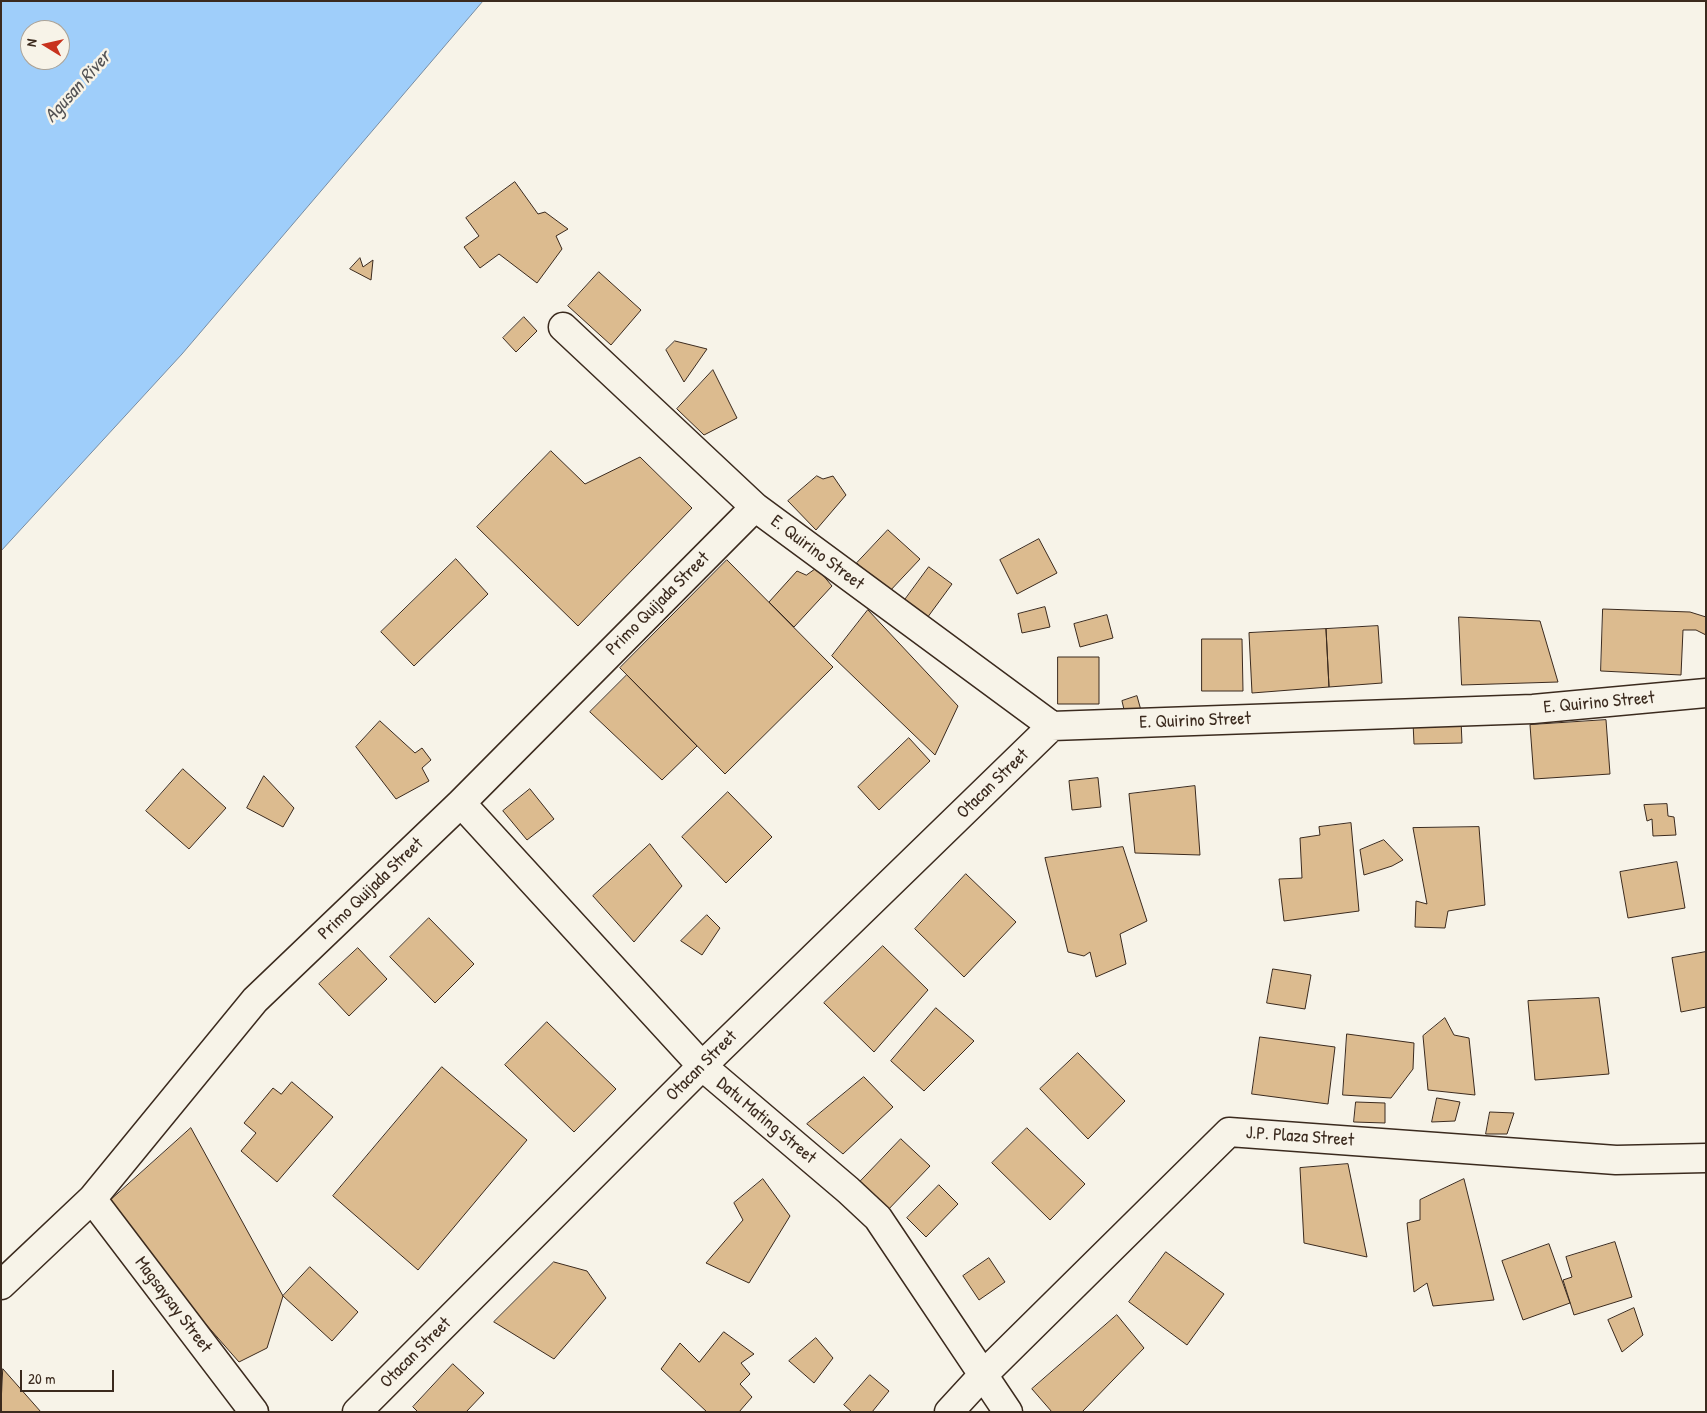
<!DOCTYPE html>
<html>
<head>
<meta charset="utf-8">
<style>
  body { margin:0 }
  #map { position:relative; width:1707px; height:1413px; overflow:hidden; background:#f7f3e8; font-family:"Patrick Hand",sans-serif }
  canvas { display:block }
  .frame { position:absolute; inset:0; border:2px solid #3b2a1e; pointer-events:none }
  .north { position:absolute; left:20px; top:20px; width:50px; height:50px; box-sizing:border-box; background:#f7f3e8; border:1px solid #aca397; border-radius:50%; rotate:279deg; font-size:14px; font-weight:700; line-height:20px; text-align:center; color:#3b2a1e }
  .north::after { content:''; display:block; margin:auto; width:18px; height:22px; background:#c8321e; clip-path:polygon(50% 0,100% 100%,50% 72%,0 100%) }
  .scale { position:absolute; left:20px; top:1370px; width:94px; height:22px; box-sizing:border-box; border:2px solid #3b2a1e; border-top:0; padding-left:6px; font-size:15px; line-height:18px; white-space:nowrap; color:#3b2a1e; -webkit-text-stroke:4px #f7f3e8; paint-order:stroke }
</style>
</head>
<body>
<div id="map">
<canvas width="1707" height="1413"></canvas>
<div class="frame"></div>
<div class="north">N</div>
<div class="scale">20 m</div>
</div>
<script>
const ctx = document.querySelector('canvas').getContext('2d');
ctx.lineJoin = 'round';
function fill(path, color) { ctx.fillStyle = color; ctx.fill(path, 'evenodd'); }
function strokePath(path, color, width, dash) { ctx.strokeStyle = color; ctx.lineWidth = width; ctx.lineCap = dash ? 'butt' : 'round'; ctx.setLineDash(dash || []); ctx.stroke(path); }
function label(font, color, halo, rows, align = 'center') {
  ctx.font = font + ' "Patrick Hand",sans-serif'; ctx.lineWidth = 5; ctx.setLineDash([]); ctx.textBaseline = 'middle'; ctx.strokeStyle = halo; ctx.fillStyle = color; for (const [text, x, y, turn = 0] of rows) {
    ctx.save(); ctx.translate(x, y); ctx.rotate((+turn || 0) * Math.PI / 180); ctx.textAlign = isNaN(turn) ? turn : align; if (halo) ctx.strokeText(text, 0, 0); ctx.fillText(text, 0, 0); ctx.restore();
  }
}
const water = new Path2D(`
  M 1,1 L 483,1 L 182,354 L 1,551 ZM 30,30 L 60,30 L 60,60 L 30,60 Z`);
const building = new Path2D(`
  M 515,182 L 538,214 L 545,212 L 568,229 L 556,236 L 562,249 L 537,283 L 499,254 L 480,268 L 464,247 L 479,236 L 466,218 Z
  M 360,258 L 363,267 L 373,260 L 371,280 L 350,269 Z
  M 599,272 L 641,310 L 611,345 L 568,306 Z
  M 524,317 L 537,331 L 516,352 L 503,338 Z
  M 675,341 L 707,349 L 684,382 L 666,350 Z
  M 713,370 L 737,418 L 704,435 L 677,409 Z
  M 551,451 L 585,484 L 640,457 L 692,508 L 578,626 L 477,527 Z
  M 817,476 L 823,479 L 833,476 L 846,495 L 816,530 L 788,501 Z
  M 888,530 L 920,559 L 888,593 L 857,563 Z
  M 1039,539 L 1057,573 L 1017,594 L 1000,560 Z
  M 456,559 L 488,594 L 414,666 L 381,632 Z
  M 727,560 L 833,667 L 725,774 L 620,668 Z
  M 929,567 L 952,584 L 919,629 L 896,612 Z
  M 817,568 L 832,586 L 794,627 L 769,602 L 797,571 L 806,575 Z
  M 1045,607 L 1050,627 L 1022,633 L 1018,614 Z
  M 1603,609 L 1690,612 L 1706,617 L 1706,635 L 1696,630 L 1683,630 L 1681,675 L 1601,671 Z
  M 868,610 L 958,706 L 935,755 L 832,656 Z
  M 1107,615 L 1113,638 L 1080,647 L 1074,624 Z
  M 1459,617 L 1540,621 L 1558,682 L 1462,685 Z
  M 1378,626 L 1382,683 L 1329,687 L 1326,629 Z
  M 1326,629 L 1329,687 L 1252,693 L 1249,633 Z
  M 1202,639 L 1242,639 L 1243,691 L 1202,691 Z
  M 1058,657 L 1099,657 L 1099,704 L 1058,704 Z
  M 627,675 L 697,746 L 662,780 L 590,712 Z
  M 1137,696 L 1142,714 L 1126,718 L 1122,701 Z
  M 1461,720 L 1462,743 L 1414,744 L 1413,722 Z
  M 1606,720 L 1610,774 L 1534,779 L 1530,725 Z
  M 380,721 L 415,753 L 422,748 L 431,760 L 422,768 L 429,781 L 396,799 L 356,747 Z
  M 909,738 L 930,761 L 879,810 L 858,787 Z
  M 183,769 L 226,808 L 189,849 L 146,811 Z
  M 264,776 L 294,808 L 283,827 L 247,808 Z
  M 1098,778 L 1101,807 L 1072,810 L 1069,781 Z
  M 1195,786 L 1200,855 L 1135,853 L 1129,794 Z
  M 530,789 L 554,819 L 527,840 L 503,811 Z
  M 728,792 L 772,837 L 726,883 L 682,837 Z
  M 1667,804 L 1668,816 L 1674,817 L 1676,835 L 1653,836 L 1652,819 L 1647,821 L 1644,805 Z
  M 1351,823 L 1359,911 L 1284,921 L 1279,879 L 1302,878 L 1300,838 L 1320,835 L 1319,827 Z
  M 1479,827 L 1485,905 L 1448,911 L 1445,928 L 1415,927 L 1416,901 L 1427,904 L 1413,828 Z
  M 1384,840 L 1403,860 L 1392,866 L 1364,875 L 1360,850 Z
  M 650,844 L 682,886 L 634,942 L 593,896 Z
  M 1123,847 L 1147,921 L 1120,934 L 1126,964 L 1096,977 L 1090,952 L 1084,956 L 1068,952 L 1045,858 Z
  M 1677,862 L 1685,908 L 1628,918 L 1620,872 Z
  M 966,874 L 1016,922 L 964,977 L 915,929 Z
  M 707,915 L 720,928 L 702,955 L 681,941 Z
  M 429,918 L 474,964 L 435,1003 L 390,957 Z
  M 883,946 L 928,990 L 874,1052 L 824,1003 Z
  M 358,948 L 387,979 L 349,1016 L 319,984 Z
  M 1706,952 L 1706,1007 L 1681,1012 L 1672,958 Z
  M 1273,969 L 1311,975 L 1305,1009 L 1267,1003 Z
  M 1599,998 L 1609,1074 L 1535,1080 L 1528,1001 Z
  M 936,1008 L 974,1041 L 924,1091 L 891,1061 Z
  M 1445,1018 L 1454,1035 L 1469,1038 L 1475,1095 L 1428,1090 L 1423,1036 Z
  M 547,1022 L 616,1089 L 574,1132 L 505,1065 Z
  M 1347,1034 L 1414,1043 L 1413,1069 L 1391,1098 L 1343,1095 Z
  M 1260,1037 L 1335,1047 L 1328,1104 L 1252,1094 Z
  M 1078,1053 L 1125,1101 L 1088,1139 L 1040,1089 Z
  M 442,1067 L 527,1140 L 418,1270 L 333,1196 Z
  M 864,1077 L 893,1107 L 843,1154 L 807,1124 Z
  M 292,1082 L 333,1117 L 277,1182 L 241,1151 L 256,1133 L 244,1123 L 273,1088 L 281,1094 Z
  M 1437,1098 L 1460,1102 L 1455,1121 L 1432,1122 Z
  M 1356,1102 L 1385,1103 L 1385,1123 L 1354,1122 Z
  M 1490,1112 L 1514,1113 L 1507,1134 L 1486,1134 Z
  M 191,1128 L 283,1296 L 267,1348 L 239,1362 L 103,1207 Z
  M 1027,1128 L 1085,1184 L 1050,1220 L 992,1163 Z
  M 901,1139 L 930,1166 L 885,1213 L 857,1185 Z
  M 1348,1164 L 1367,1257 L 1304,1243 L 1300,1168 Z
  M 763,1179 L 790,1216 L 749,1283 L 706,1263 L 743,1220 L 734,1203 Z
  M 1464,1179 L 1494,1300 L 1433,1306 L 1427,1283 L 1414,1292 L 1407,1223 L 1420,1220 L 1420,1200 Z
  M 939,1185 L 958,1204 L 926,1237 L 907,1218 Z
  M 1615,1242 L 1632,1297 L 1574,1315 L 1563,1280 L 1572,1277 L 1566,1257 Z
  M 1549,1244 L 1570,1303 L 1523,1320 L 1502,1261 Z
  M 1166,1252 L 1224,1294 L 1187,1345 L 1129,1302 Z
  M 989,1258 L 1005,1282 L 979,1300 L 963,1276 Z
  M 554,1262 L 587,1271 L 606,1298 L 554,1359 L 494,1322 Z
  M 310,1267 L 358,1312 L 332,1341 L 283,1296 Z
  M 1634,1308 L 1643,1335 L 1622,1352 L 1608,1320 Z
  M 1117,1315 L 1144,1348 L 1082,1412 L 1052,1412 L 1032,1389 Z
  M 724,1332 L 754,1354 L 741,1363 L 750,1374 L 740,1384 L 752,1397 L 739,1412 L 707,1412 L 661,1369 L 680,1343 L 699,1362 Z
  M 816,1338 L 833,1358 L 814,1383 L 789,1361 Z
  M 453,1364 L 484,1393 L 466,1412 L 418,1412 L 413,1407 Z
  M 3,1369 L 41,1412 L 1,1412 Z
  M 870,1375 L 889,1391 L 872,1412 L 852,1412 L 844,1405 Z`);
const minor = new Path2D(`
  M 563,327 L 755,507 L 1052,726 L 1533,709 L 1706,693
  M 461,803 L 702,1066 L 848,1190 L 878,1218 L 1008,1412
  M 92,1199 L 254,1412
  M 1,1285 L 92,1199 L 255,1000 L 461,803 L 755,507
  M 357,1412 L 702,1066 L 1052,726
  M 949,1412 L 983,1375 L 1229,1132 L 1616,1160 L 1706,1158`);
const streetNames = [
  ["E. Quirino Street",817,553,37],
  ["Primo Quijada Street",658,604,-45],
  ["E. Quirino Street",1599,703,-5],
  ["E. Quirino Street",1195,721,-2],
  ["Otacan Street",993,784,-44],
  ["Primo Quijada Street",371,889,-44],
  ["Otacan Street",702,1066,-45],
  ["Datu Mating Street",766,1121,40],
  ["J.P. Plaza Street",1300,1137,4],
  ["Magsaysay Street",173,1305,53],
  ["Otacan Street",416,1353,-45]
];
const waterNames = [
  ["Agusan River",78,87,-48]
];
fill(water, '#9fcefa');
strokePath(water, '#778ca2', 1);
fill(building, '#dcbb8f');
strokePath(building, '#3b2a1e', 1);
strokePath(minor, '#3b2a1e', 31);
strokePath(minor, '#f7f3e8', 28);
label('18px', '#3b2a1e', '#f7f3e8', streetNames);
label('italic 19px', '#545355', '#f7f3e8', waterNames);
</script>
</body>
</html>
